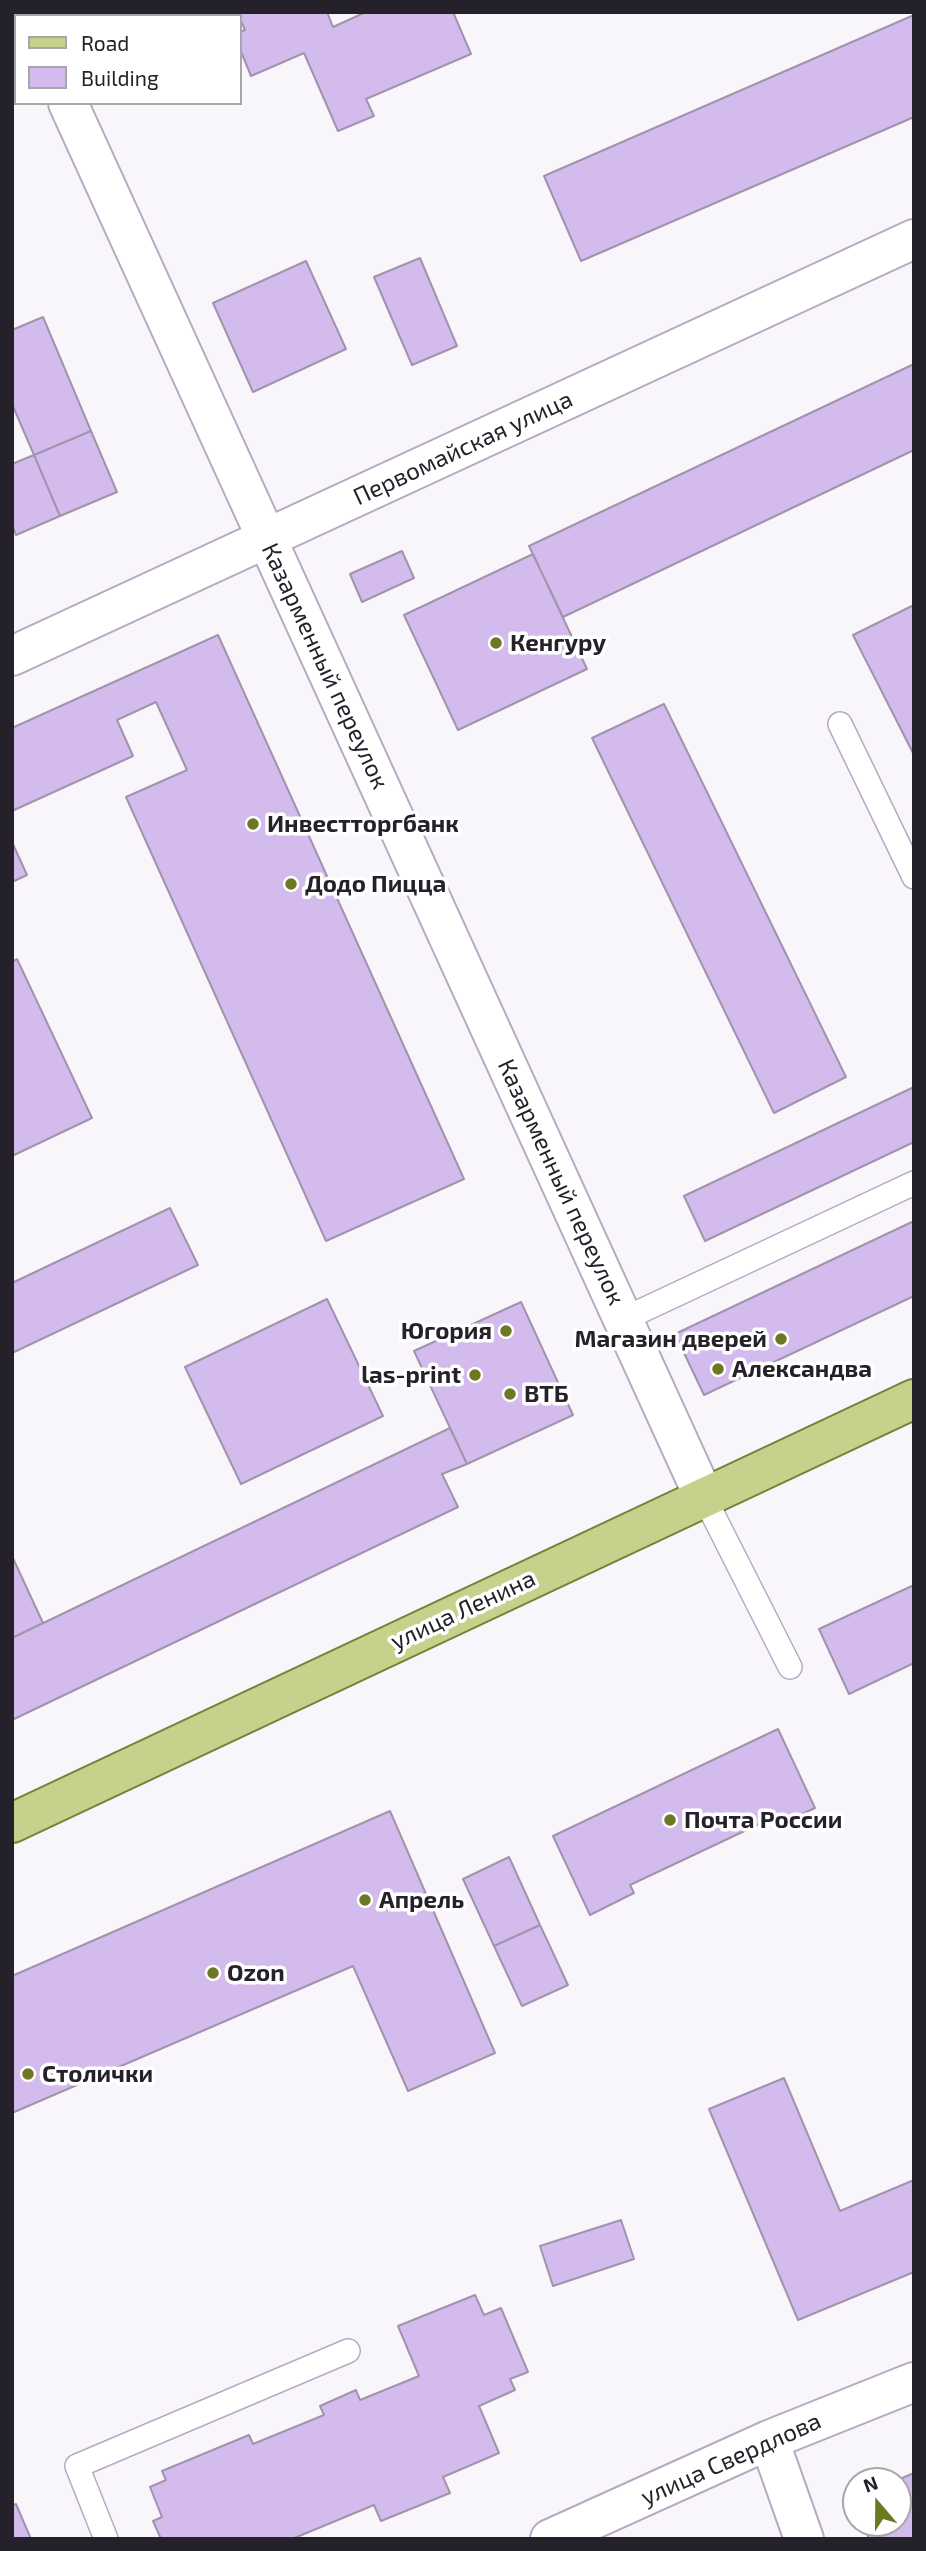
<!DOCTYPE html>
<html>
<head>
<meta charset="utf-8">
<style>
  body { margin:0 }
  #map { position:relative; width:926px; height:2551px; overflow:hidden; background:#f9f6fb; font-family:"Exo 2",sans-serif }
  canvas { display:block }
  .frame { position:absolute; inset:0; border:14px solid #25212a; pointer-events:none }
  .legend { position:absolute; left:14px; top:14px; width:228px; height:91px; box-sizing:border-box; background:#fff; border:2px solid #a8a6aa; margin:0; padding:9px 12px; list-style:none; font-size:21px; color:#25212a }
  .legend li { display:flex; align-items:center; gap:14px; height:35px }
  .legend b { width:35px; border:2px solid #a8a6aa }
  .north { position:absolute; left:842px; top:2467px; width:70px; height:70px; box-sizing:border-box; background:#fff; border:2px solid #a8a6aa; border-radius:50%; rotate:340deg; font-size:19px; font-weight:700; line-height:28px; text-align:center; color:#25212a }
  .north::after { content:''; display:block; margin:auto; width:24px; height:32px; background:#6d7823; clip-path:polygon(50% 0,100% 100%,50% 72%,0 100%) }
</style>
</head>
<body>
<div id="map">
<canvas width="926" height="2551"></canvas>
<div class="frame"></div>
<ul class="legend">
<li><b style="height:9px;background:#c8d18c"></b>Road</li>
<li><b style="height:19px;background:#d4bbed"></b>Building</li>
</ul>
<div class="north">N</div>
</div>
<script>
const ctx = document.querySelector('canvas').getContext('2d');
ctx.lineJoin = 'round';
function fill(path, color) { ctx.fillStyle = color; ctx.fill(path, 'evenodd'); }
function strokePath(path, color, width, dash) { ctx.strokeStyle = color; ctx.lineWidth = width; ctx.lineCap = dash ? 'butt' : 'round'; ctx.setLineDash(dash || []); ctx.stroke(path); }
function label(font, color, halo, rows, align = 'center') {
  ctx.font = font + ' "Exo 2",sans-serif'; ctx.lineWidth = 7; ctx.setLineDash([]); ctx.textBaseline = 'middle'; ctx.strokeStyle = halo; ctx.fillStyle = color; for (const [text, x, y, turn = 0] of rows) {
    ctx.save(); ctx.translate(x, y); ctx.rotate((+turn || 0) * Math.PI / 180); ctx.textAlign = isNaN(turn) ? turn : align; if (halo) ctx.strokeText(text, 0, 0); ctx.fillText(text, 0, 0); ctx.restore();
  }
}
const building = new Path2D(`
  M 237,12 L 327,12 L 333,27 L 366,12 L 453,12 L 471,54 L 366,99 L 374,116 L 338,131 L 304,53 L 251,76 L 240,49 L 240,32 L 245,30 Z
  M 914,15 L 914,117 L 581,261 L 544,176 Z
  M 420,258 L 457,346 L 412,365 L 374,277 Z
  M 306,261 L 346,349 L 253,392 L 213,303 Z
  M 43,317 L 91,431 L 34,455 L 12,404 L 12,330 Z
  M 914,364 L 914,450 L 563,617 L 529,546 Z
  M 91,431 L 117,492 L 60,516 L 34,455 Z
  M 34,455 L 60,516 L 16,535 L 12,525 L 12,464 Z
  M 402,551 L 414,578 L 362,602 L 350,574 Z
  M 533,554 L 587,669 L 458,730 L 404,615 Z
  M 914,605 L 914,755 L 853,635 Z
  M 218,635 L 464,1179 L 326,1241 L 126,797 L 187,770 L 156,702 L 117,720 L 133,756 L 12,811 L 12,728 Z
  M 664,704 L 846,1077 L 774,1113 L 592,738 Z
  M 12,842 L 27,875 L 12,882 Z
  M 17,959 L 92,1118 L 12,1156 L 12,962 Z
  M 914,1087 L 914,1142 L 705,1241 L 684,1196 Z
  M 170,1208 L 198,1265 L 12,1353 L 12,1283 Z
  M 914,1221 L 914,1296 L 704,1395 L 675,1334 Z
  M 327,1299 L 383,1416 L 241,1484 L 185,1367 Z
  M 521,1302 L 573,1415 L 467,1464 L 414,1351 Z
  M 450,1428 L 467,1464 L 442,1474 L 458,1507 L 12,1720 L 12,1638 Z
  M 12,1556 L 43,1623 L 12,1638 Z
  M 914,1585 L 914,1663 L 849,1694 L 819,1629 Z
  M 778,1729 L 815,1808 L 776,1826 L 772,1818 L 630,1885 L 634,1893 L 590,1915 L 553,1836 Z
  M 390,1811 L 495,2053 L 408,2091 L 353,1966 L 12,2113 L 12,1976 Z
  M 509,1857 L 540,1925 L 494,1946 L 463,1879 Z
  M 540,1925 L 568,1985 L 522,2006 L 494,1946 Z
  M 784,2078 L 840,2211 L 914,2180 L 914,2272 L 798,2320 L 709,2109 Z
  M 621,2220 L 634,2259 L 553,2286 L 540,2246 Z
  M 475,2295 L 484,2315 L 501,2308 L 528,2372 L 510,2379 L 515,2390 L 479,2406 L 499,2453 L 443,2477 L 450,2493 L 381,2521 L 374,2505 L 292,2539 L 161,2539 L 153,2521 L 162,2517 L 150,2487 L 166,2480 L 162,2471 L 249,2435 L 253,2444 L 324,2415 L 320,2406 L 356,2390 L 360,2400 L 419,2376 L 398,2326 Z
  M 914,2473 L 914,2539 L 869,2539 L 863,2523 L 898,2523 L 898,2481 L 895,2481 Z
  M 16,2504 L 31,2539 L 12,2539 L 12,2506 Z`);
const lane = new Path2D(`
  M 840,724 L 914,877
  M 624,1319 L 914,1183
  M 704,1497 L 790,1667
  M 106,2539 L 77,2466 L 348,2351`);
const street = new Path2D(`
  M 27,12 L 28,16
  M 68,103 L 704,1497
  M 12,656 L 914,239
  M 769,2440 L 804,2539
  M 550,2539 L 769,2440 L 914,2382`);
const primary = new Path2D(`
  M 12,1823 L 914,1399`);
const markers = [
  [496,643,7,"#6d7823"],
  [253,824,7,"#6d7823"],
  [291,884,7,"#6d7823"],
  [506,1331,7,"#6d7823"],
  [781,1339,7,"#6d7823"],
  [718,1369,7,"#6d7823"],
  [475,1375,7,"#6d7823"],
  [510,1394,7,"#6d7823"],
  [670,1820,7,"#6d7823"],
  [365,1900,7,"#6d7823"],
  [213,1973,7,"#6d7823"],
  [28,2074,7,"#6d7823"]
];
const streetNames = [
  ["Первомайская улица",463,448,-25],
  ["Казарменный переулок",325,666,65],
  ["Казарменный переулок",561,1182,65],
  ["улица Ленина",463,1610,-25],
  ["улица Свердлова",731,2459,-24]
];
const poiNames = [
  ["Кенгуру",510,643],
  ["Инвестторгбанк",267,824],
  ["Додо Пицца",305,884],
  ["Югория",492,1331,"right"],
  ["Магазин дверей",767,1339,"right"],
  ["Александва",732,1369],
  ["las-print",461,1375,"right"],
  ["ВТБ",524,1394],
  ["Почта России",684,1820],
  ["Апрель",379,1900],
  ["Ozon",227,1973],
  ["Столички",42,2074]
];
fill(building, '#d4bbed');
strokePath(building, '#a094ad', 2);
strokePath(lane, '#b6aac3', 26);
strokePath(street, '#b6aac3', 42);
strokePath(primary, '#778038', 42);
strokePath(lane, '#fff', 23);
strokePath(street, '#fff', 38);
strokePath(primary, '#c8d18c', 38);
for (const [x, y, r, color] of markers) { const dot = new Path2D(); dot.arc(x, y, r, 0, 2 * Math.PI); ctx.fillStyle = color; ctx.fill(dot); strokePath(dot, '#fff', 2.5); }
label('24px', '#25212a', '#fff', streetNames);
label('bold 24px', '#25212a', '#fff', poiNames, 'left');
</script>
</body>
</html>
